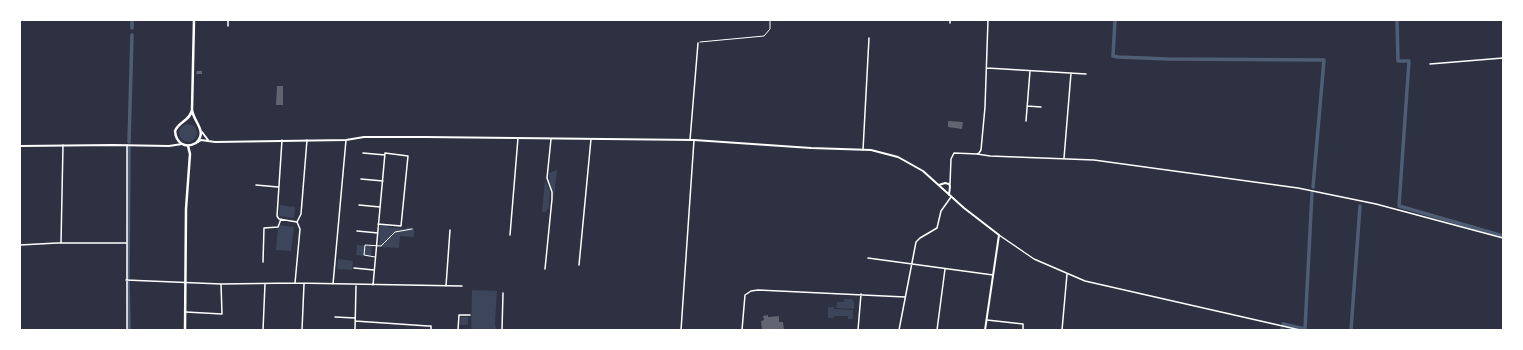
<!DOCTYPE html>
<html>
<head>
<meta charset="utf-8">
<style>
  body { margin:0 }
  #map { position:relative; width:1523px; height:350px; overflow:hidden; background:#2d3142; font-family:"Playfair Display",serif }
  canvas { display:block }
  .frame { position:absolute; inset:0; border:21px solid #fff; pointer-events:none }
</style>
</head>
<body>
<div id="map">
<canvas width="1523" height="350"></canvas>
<div class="frame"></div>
</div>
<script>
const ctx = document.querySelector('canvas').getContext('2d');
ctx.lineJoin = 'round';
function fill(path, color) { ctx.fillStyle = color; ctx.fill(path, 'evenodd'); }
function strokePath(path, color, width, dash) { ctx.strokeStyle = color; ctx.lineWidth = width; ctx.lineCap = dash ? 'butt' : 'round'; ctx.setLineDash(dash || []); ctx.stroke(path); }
const green = new Path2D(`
  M179 133a9 9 0 1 1 18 0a9 9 0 1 1-18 0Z
  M 557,170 L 554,197 L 549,179 L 549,173 Z
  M 545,180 L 550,192 L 549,208 L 545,212 L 542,212 Z
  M 280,205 L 295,207 L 294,218 L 279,216 Z
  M 380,224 L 387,226 L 387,227 L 406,229 L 407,227 L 414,228 L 414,237 L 400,236 L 399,248 L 379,247 Z
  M 278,225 L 294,227 L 291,251 L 276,250 Z
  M 357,245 L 372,246 L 371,257 L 356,255 Z
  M 338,259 L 353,261 L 352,270 L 337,269 Z
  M 472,290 L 497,291 L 495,324 L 496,330 L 471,330 Z
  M 844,299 L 852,299 L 854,302 L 854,309 L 836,308 L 837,302 L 844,302 Z
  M 828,307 L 834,307 L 834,309 L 853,310 L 853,319 L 848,319 L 848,316 L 834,316 L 834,318 L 828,318 Z
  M 461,317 L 468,317 L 468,325 L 460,325 Z`);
const canal = new Path2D(`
  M 1115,20 L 1113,56 L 1118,57 L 1168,59 L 1324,60 L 1313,187
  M 1397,20 L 1398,61 L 1409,61 L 1399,206 L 1503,236
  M 132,28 L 132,20
  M 129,142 L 132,35
  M 128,278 L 129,148
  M 128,282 L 129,330
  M 1283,324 L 1305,329 L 1312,193
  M 1282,330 L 1282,329
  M 1351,330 L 1360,206`);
const building = new Path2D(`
  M 197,71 L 202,71 L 202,74 L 196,74 Z
  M 277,86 L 283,86 L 283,105 L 276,105 Z
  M 948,121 L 963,122 L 962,129 L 948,127 Z
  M 768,315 L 768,317 L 779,316 L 779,322 L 783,322 L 784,330 L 762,330 L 761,321 L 764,320 L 763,316 Z`);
const path = new Path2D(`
  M 700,42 L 764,36 L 770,29 L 770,20`);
const pedestrian = new Path2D(`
  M 375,257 L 364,255 L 365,245 L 381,246 L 395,232 L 412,229`);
const minor = new Path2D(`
  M 228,20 L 228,26
  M 950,23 L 950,20
  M 1430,64 L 1503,58
  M 987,68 L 1086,74
  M 1027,106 L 1041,107
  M 1026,121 L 1030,71
  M 282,140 L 277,216 L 279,219 L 297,222
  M 690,140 L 698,43
  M 863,150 L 869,38
  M 363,153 L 385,155
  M 977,154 L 990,156 L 1094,160 L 1298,188 L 1376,204 L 1503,238
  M 1064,158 L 1071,73
  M 361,179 L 383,181
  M 950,184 L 951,159 L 954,153 L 977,154 L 979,153 L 981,150 L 985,107 L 988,20
  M 256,185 L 278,187
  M 359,205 L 380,207
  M 297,222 L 301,214 L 307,140
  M 357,231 L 378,233
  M 510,235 L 518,138
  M 999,235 L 1034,259 L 1085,281 L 1300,330
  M 61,243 L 63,145
  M 20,245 L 57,243 L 127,243
  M 868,258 L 993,275
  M 263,262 L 264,228 L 278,227 L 281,219
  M 579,265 L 591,139
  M 354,268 L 374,270
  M 545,269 L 552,199 L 552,192 L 547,178 L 551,139
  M 126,280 L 221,284 L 295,283 L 462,286
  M 295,283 L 300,229 L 297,222
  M 333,284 L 346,140
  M 373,285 L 385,153 L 408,156 L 401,226 L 378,224
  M 446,286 L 450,230
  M 186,312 L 222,314 L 221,284
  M 335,317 L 355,318
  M 987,320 L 1023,324 L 1023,330
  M 355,321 L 428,326 L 431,326 L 431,330
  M 127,330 L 127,145
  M 263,330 L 265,284
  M 302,330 L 304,284
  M 355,330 L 356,286
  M 458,330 L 459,315 L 470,315
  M 502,330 L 503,293
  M 681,330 L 694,140
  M 742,330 L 745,295 L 751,291 L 758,290 L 905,297
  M 858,330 L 861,294
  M 899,330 L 916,242 L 920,238 L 937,228 L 941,211 L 951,197
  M 937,330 L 945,269
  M 1062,330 L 1067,274`);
const tertiary = new Path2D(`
  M 202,132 L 208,140
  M 198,142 L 201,140 L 215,142 L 346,140 L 364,137 L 425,137 L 694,140 L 811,148 L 871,150 L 898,157 L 923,171 L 964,208 L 999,235 L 985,330
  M 20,146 L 113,145 L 169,146 L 182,144
  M 939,185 L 945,183 L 949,184 L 950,186 L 949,195`);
const primary = new Path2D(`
  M 192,110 C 190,121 179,121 175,131 C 176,143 185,149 196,143 C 208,131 194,123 192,110 L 194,20
  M 185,330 L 186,209 L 190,154 L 188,146`);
fill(green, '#3c4559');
strokePath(canal, '#4f5d75', 3.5);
fill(building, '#626471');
strokePath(path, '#fff', 1);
strokePath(pedestrian, '#fff', 1);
strokePath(minor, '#fff', 1.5);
strokePath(tertiary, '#fff', 2);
strokePath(primary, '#fff', 2.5);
</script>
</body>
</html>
